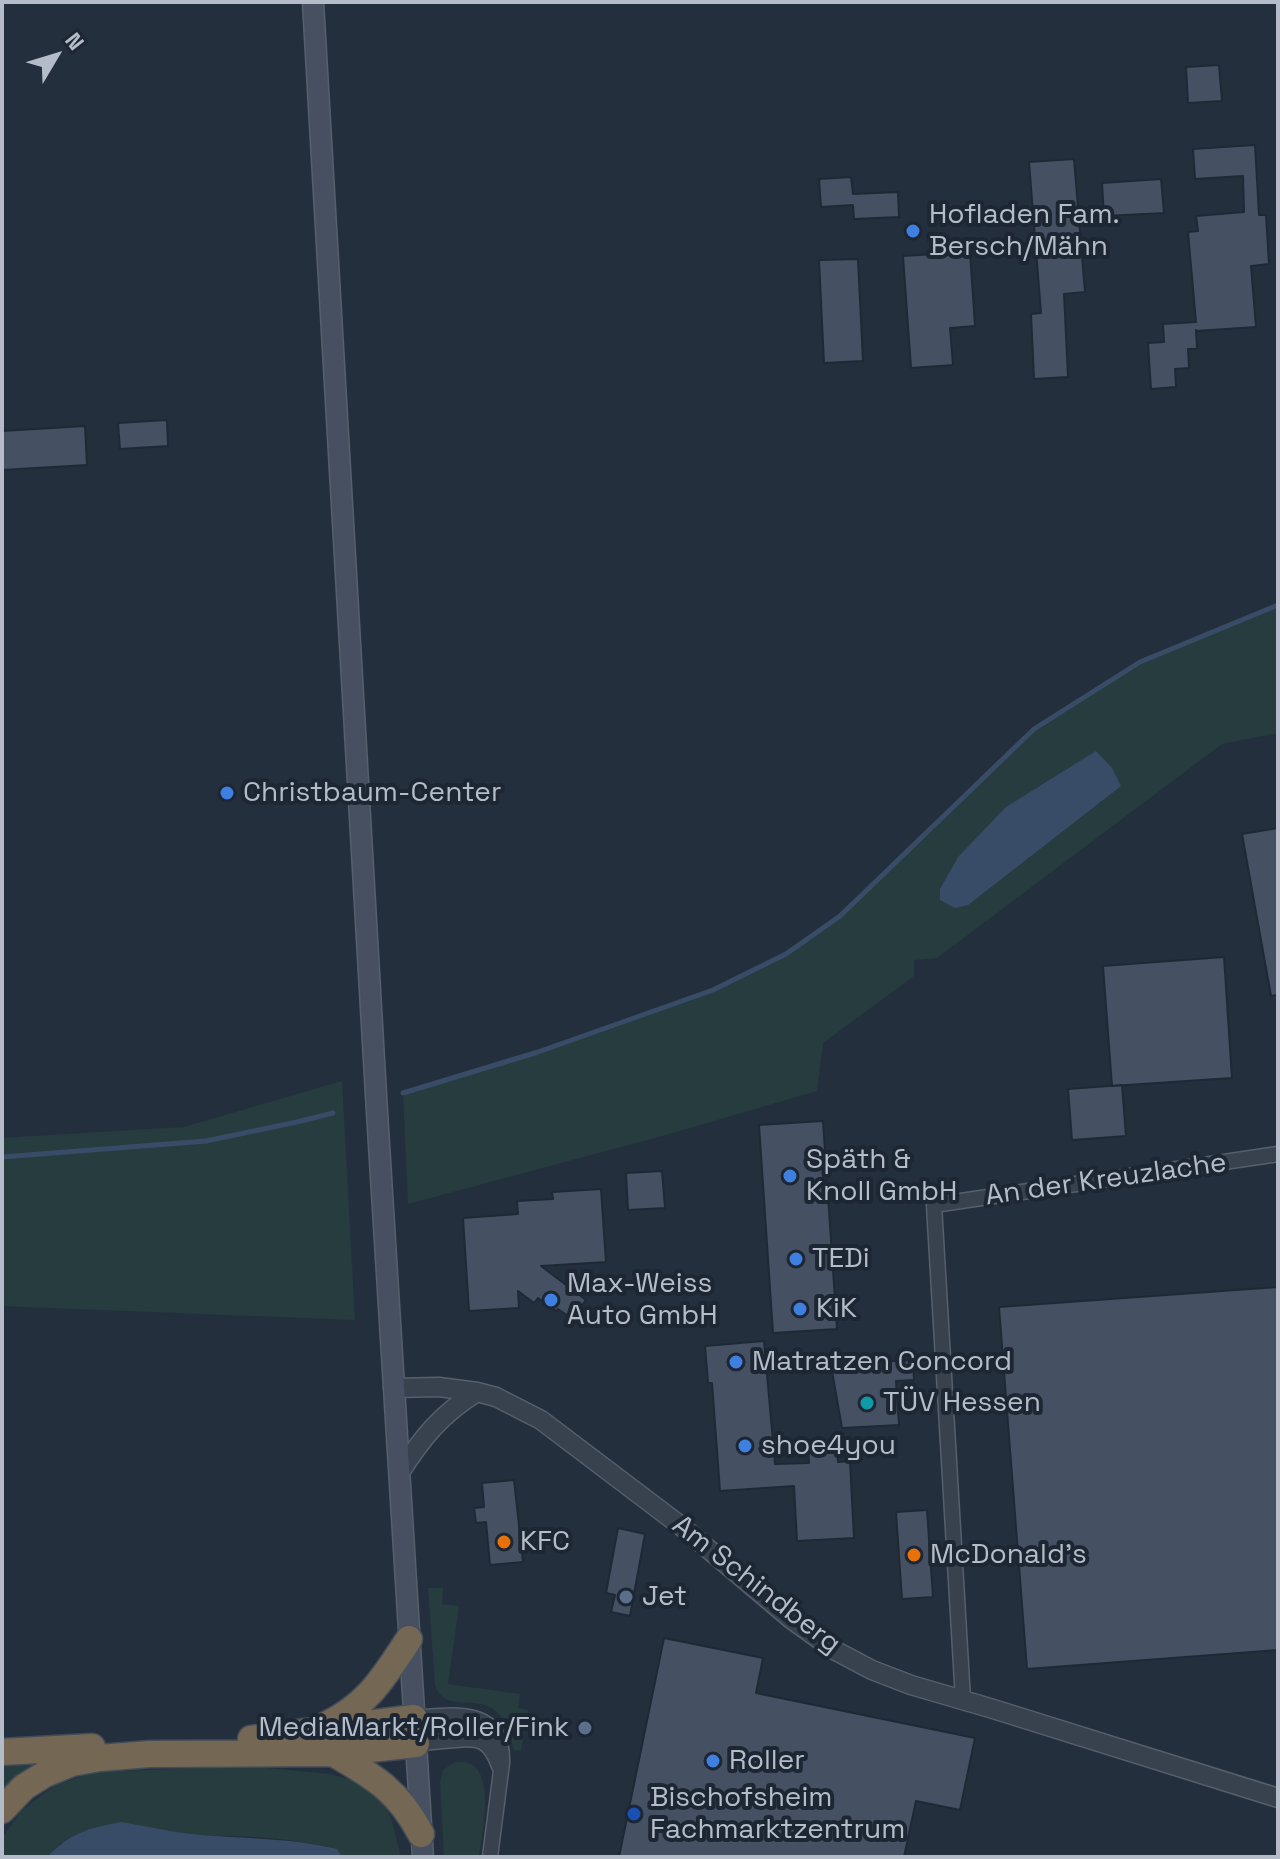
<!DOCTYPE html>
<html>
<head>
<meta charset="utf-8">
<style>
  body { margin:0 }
  #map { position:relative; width:1280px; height:1859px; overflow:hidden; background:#242f3e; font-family:"Space Grotesk",sans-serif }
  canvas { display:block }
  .frame { position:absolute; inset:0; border:4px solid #b4bcc9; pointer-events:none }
  .north { position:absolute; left:16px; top:16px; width:80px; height:80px; -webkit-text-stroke:6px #1d2633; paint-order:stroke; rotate:52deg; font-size:22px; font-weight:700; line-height:32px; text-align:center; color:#b4bcc9 }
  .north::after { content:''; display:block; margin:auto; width:28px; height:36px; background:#b4bcc9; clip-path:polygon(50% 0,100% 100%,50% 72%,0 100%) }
</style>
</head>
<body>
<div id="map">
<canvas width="1280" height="1859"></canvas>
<div class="frame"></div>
<div class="north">N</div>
</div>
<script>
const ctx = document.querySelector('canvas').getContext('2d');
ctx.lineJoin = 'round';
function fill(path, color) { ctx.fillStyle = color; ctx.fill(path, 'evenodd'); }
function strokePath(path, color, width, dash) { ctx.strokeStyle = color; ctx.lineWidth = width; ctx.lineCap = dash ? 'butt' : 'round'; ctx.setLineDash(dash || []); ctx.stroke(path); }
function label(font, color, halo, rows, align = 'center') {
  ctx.font = font + ' "Space Grotesk",sans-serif'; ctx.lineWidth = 8; ctx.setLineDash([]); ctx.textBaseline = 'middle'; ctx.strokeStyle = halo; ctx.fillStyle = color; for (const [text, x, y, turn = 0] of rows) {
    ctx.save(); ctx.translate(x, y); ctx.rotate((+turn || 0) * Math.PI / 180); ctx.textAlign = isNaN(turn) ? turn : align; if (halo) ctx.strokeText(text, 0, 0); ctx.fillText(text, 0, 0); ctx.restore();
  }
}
const green = new Path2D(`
  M 1278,605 L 1278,733 L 1222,744 L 937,958 L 914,960 L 914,976 L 823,1043 L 817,1091 L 662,1136 L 408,1204 L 403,1093 L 538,1052 L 713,990 L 786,954 L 840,916 L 1034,729 L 1140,662 Z
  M 342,1081 L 355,1320 L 2,1306 L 2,1138 L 184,1127 Z
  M 428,1588 L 443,1588 L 442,1604 L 459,1606 L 448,1684 L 520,1694 L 518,1708 L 528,1710 L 521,1751 L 514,1750 C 510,1738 508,1725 500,1715 C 480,1691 446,1716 435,1685 Z
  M 73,1754 L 2,1797 L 2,1759 Z
  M 455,1762 C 459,1762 464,1761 468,1763 C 496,1771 482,1836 479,1857 L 444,1857 L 440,1782 L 443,1770 Z
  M 246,1766 L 330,1774 L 362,1783 L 380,1798 L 391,1818 L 401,1857 L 342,1857 L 337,1849 C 248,1827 151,1838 61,1843 L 47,1857 L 2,1857 L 2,1838 L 20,1812 L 55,1785 L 95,1772 Z`);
const water = new Path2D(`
  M 1096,751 L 1112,768 L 1121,786 L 968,905 L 955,908 L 940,900 L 940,889 L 958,857 L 1006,807 Z
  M 121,1822 C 147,1826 174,1833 201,1835 C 247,1839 293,1838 337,1849 L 342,1857 L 47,1857 C 72,1832 87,1829 121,1822 Z`);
const stream = new Path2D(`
  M 403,1093 L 538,1052 L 713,990 L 786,954 L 840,916 L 1034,729 L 1140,662 L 1278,605
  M 2,1157 L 206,1141 L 297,1122 L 333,1113`);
const building = new Path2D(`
  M 1219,65 L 1222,101 L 1188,103 L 1186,67 Z
  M 1255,145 L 1259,215 L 1266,215 L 1269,264 L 1251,266 L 1256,327 L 1196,331 L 1196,330 L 1197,349 L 1188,349 L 1189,368 L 1175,369 L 1176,387 L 1151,389 L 1148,343 L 1164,342 L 1163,324 L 1196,322 L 1188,232 L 1198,231 L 1196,216 L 1244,212 L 1243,176 L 1195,179 L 1193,149 Z
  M 1074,159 L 1085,292 L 1064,294 L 1068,377 L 1034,379 L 1031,314 L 1041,313 L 1029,162 Z
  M 851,177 L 853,194 L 898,192 L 899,217 L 854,219 L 853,205 L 821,207 L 819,179 Z
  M 1161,179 L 1164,213 L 1104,216 L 1102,183 Z
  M 970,252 L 975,326 L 950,328 L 953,365 L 911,368 L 903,256 Z
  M 858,259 L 863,361 L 824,363 L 819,260 Z
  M 167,420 L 168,446 L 120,449 L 118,423 Z
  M 85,426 L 87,465 L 2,470 L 2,431 Z
  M 1278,828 L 1278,995 L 1271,996 L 1242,834 Z
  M 1224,957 L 1232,1078 L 1112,1086 L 1103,966 Z
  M 1122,1085 L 1126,1136 L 1072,1140 L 1068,1089 Z
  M 823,1121 L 837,1329 L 773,1333 L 759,1125 Z
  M 662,1171 L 665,1208 L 628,1210 L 626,1173 Z
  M 601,1189 L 606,1262 L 541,1266 L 586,1300 L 572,1319 L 558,1309 L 556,1311 L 538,1298 L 534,1303 L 518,1291 L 519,1308 L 469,1311 L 463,1218 L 518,1214 L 517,1201 L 553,1199 L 552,1192 Z
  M 1278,1287 L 1278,1650 L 1027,1669 L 999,1307 Z
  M 764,1341 L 775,1464 L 809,1463 L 808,1450 L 837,1448 L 838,1462 L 850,1461 L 854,1538 L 797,1541 L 794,1486 L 720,1491 L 712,1383 L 708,1383 L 705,1346 Z
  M 913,1360 L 914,1380 L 896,1381 L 899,1425 L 842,1428 L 832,1371 L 838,1371 L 837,1364 Z
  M 514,1480 L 523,1562 L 490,1565 L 486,1522 L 476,1523 L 474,1508 L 484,1507 L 482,1483 Z
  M 927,1510 L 933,1597 L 902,1599 L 896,1512 Z
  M 618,1528 L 645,1534 L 630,1616 L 611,1612 L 615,1595 L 606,1593 Z
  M 664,1638 L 763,1658 L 756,1693 L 975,1738 L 960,1810 L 916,1801 L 904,1857 L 619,1857 Z`);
const minor = new Path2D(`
  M 963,1700 L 934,1205 L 1278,1154
  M 414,1718 C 453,1715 504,1706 502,1763 L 490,1857
  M 416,1744 C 429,1742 442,1741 455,1740 C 480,1737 490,1741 499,1766`);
const tertiary = new Path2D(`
  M 393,1388 L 439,1387 L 477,1392 L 496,1397 L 541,1420 L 681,1526 L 791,1619 L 834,1650 L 872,1670 L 911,1685 L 990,1708 L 1278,1798
  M 399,1474 C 421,1439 441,1414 477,1392`);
const secondary = new Path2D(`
  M 313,2 L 377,1112 L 423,1857`);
const motorway = new Path2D(`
  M 326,1725 C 368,1705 384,1677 409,1639
  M 251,1739 L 414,1718
  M 2,1752 L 92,1747
  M 333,1753 C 374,1777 398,1790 421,1834
  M 2,1810 L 24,1787 L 45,1774 L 72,1763 L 100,1758 L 150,1754 L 333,1753 L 416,1744`);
const markers = [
  [913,231,8,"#3f7fe0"],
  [227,793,8,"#3f7fe0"],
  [790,1176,8,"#3f7fe0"],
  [796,1259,8,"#3f7fe0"],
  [551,1300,8,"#3f7fe0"],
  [800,1309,8,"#3f7fe0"],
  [736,1362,8,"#3f7fe0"],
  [867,1403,8,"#0f9aa8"],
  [745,1446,8,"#3f7fe0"],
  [504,1542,8,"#e8710a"],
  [914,1555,8,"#e8710a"],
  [626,1597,8,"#5c6f8a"],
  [585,1728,8,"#5c6f8a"],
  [713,1761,8,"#3f7fe0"],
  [634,1814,8,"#1a4fb4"]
];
const poiNames = [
  ["Hofladen Fam.",929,215],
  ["Bersch/Mähn",929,247],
  ["Christbaum-Center",243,793],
  ["Späth &",806,1160],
  ["Knoll GmbH",806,1192],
  ["TEDi",812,1259],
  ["Max-Weiss",567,1284],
  ["Auto GmbH",567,1316],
  ["KiK",816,1309],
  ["Matratzen Concord",752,1362],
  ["TÜV Hessen",883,1403],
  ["shoe4you",761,1446],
  ["KFC",520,1542],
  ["McDonald's",930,1555],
  ["Jet",642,1597],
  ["MediaMarkt/Roller/Fink",569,1728,"right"],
  ["Roller",729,1761],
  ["Bischofsheim",650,1798],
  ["Fachmarktzentrum",650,1830]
];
const streetNames = [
  ["An der Kreuzlache",1106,1180,-8],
  ["Am Schindberg",756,1585,38]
];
fill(green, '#263c3f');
fill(water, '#394c67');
strokePath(stream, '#394c67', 5);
fill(building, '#455162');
strokePath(building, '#1f2835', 2);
strokePath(minor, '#565f6c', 17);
strokePath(tertiary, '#565f6c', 21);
strokePath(secondary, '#565f6c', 23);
strokePath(motorway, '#434c59', 29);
strokePath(minor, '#38414e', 14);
strokePath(tertiary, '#38414e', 18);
strokePath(secondary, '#465061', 20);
strokePath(motorway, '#746855', 26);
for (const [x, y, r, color] of markers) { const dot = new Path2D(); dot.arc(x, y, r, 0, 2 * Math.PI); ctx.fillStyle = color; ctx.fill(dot); strokePath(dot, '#1d2633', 3); }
label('28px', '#b4bcc9', '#1d2633', poiNames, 'left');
label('28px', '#b4bcc9', '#1d2633', streetNames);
</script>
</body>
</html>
